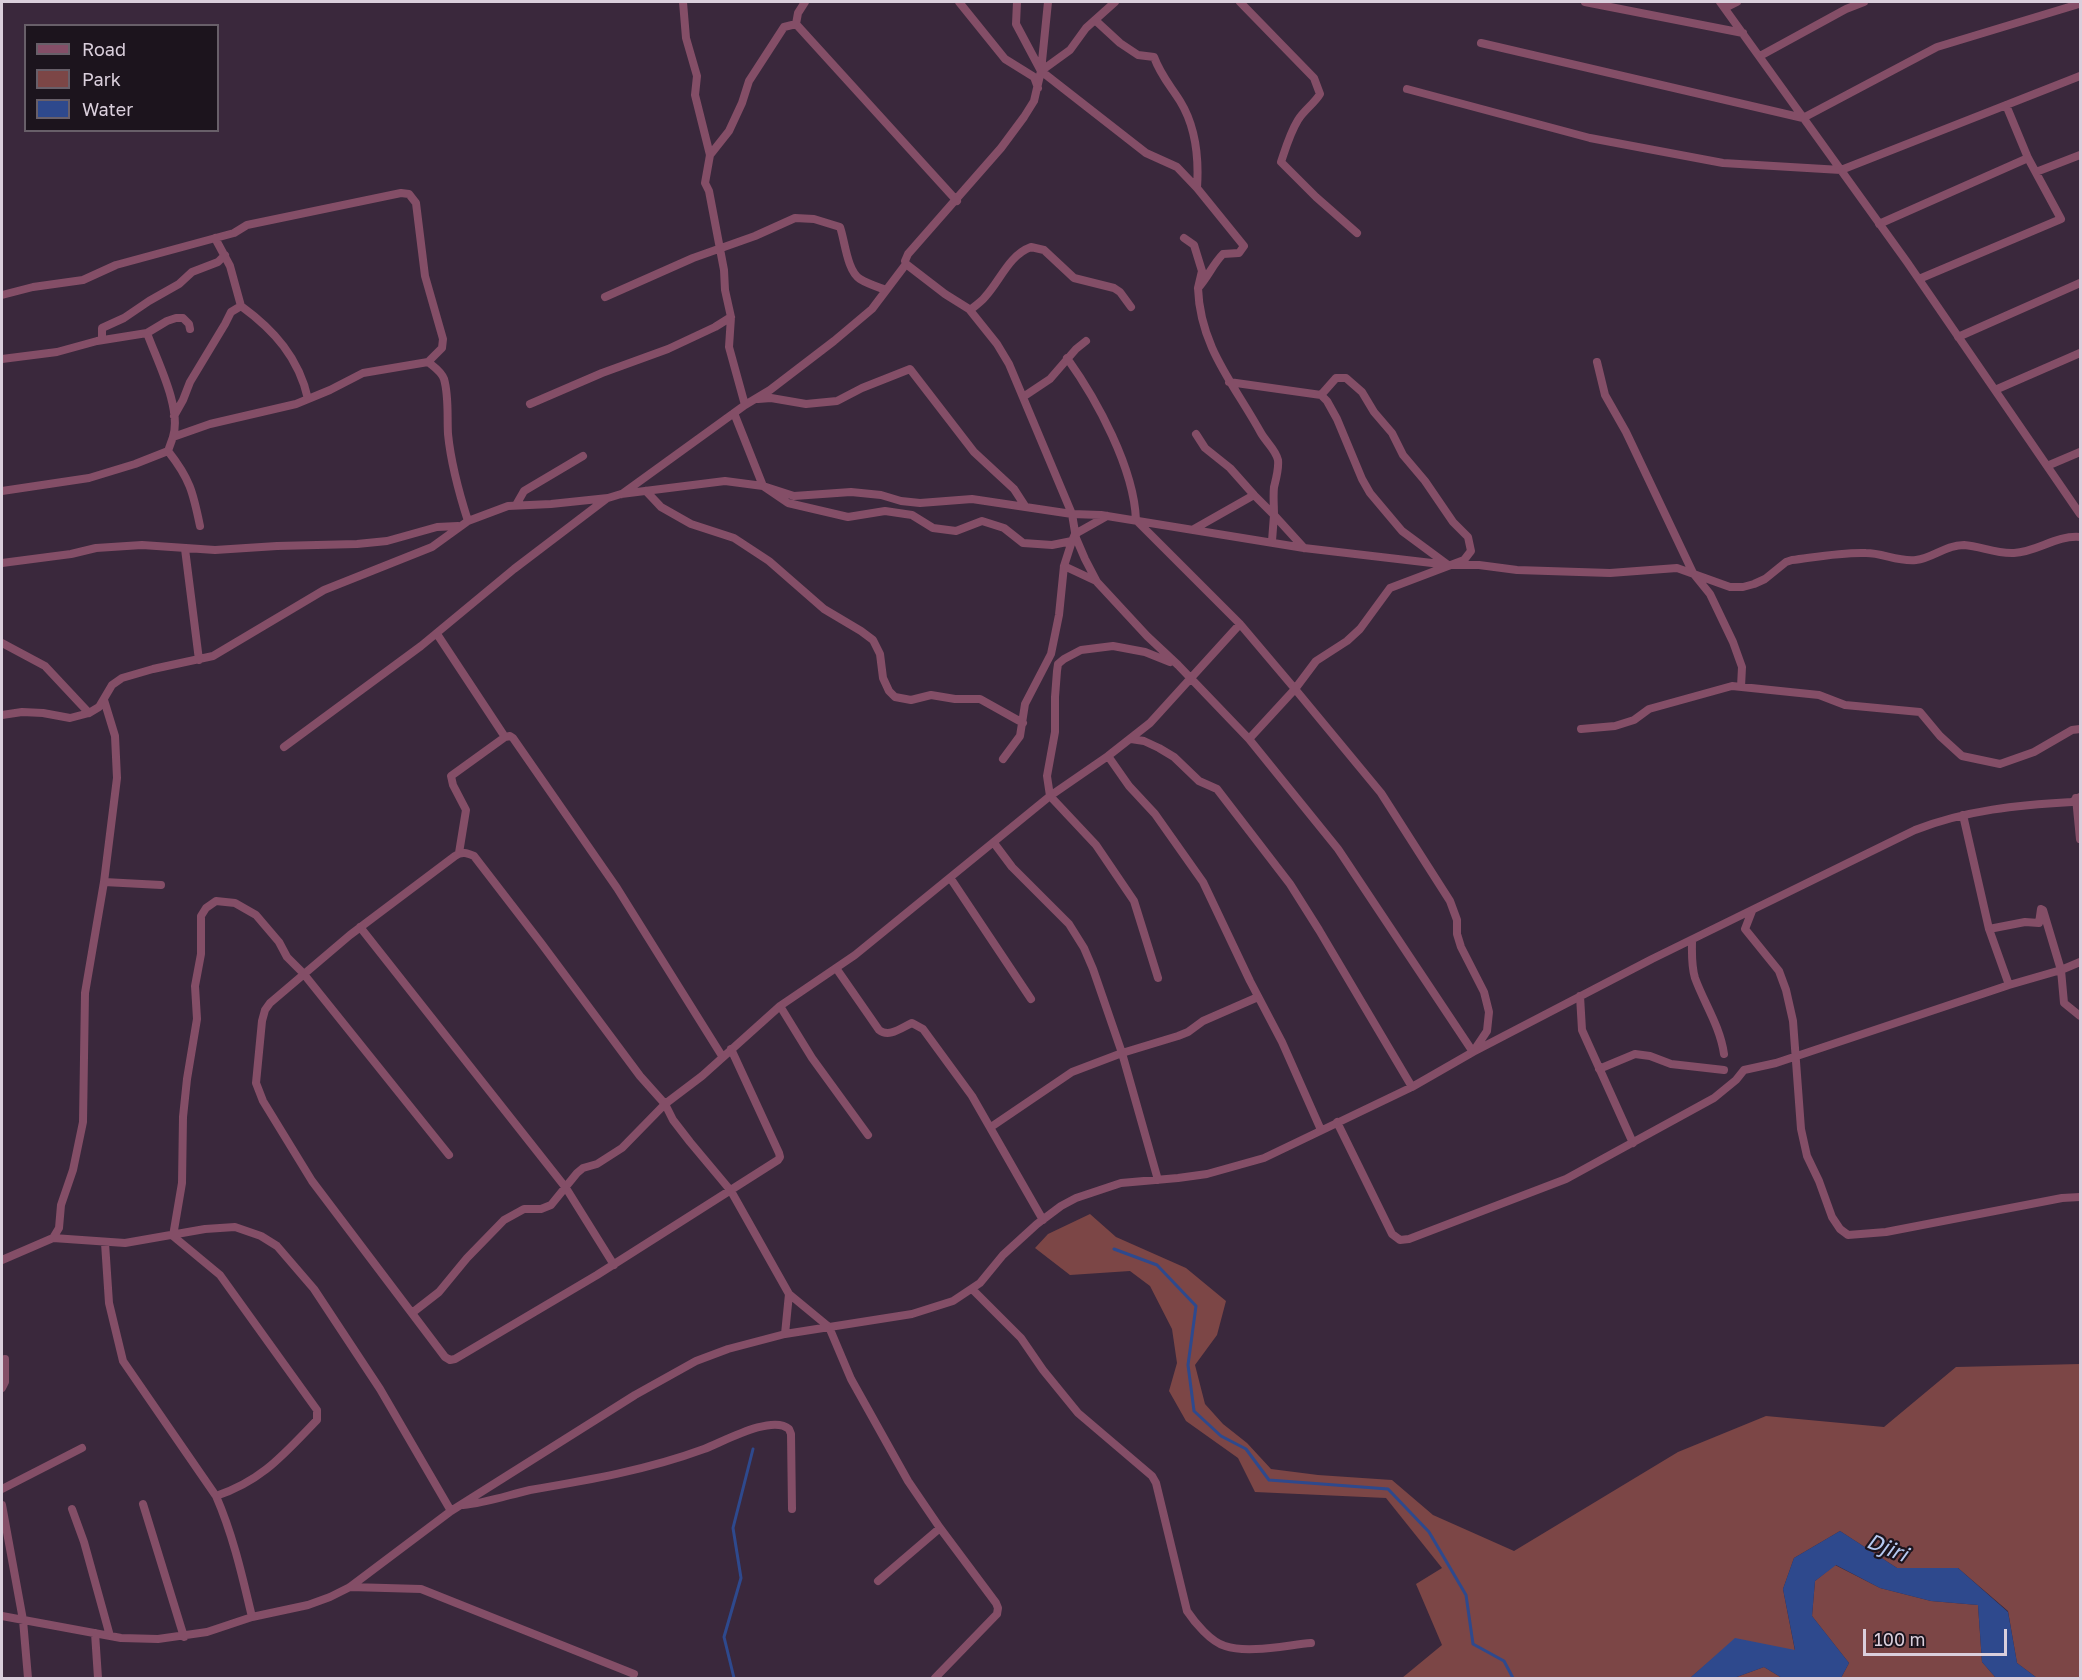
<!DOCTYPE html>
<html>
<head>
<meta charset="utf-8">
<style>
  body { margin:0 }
  #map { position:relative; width:2082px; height:1680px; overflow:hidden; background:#3a283c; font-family:"Golos Text",sans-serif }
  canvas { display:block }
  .frame { position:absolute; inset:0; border:3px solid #dacfdc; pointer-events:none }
  .legend { position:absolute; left:24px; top:24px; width:195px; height:108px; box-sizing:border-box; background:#1c141d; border:2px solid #685f69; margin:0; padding:8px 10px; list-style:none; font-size:18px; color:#dacfdc }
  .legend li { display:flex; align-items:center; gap:12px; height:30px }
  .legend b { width:30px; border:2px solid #685f69 }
  .scale { position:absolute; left:1863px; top:1629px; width:144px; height:27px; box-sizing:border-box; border:3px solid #dacfdc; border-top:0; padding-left:8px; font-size:18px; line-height:21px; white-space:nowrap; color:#dacfdc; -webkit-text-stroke:4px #1c141d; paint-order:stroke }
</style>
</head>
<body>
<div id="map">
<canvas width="2082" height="1680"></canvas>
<div class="frame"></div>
<ul class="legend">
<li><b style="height:8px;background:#844e67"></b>Road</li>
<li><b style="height:16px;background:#7c4646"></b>Park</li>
<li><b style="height:16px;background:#2e498d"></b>Water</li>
</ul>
<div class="scale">100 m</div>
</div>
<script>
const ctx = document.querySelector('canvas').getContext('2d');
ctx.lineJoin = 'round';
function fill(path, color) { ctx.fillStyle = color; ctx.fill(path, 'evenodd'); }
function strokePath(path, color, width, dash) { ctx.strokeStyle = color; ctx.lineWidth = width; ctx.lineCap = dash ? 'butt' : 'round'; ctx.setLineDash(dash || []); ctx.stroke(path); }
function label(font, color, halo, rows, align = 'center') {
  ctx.font = font + ' "Golos Text",sans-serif'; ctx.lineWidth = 4.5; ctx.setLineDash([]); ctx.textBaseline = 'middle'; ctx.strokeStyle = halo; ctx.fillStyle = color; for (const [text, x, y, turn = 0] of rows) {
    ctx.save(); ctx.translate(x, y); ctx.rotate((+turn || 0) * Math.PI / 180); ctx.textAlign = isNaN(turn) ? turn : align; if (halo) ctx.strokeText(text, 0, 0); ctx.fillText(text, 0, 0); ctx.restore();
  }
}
const green = new Path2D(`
  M 1090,1214 L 1116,1237 L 1186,1268 L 1226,1301 L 1217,1335 L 1195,1365 L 1205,1404 L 1223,1424 L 1247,1443 L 1271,1469 L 1318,1475 L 1392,1480 L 1433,1515 L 1514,1551 L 1678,1452 L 1766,1416 L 1884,1427 L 1956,1367 L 2080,1364 L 2080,1678 L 2037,1678 L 2017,1663 L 2008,1611 L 1958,1568 L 1897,1568 L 1840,1531 L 1794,1558 L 1783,1589 L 1795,1651 L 1736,1639 L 1690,1678 L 1402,1678 L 1442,1645 L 1416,1584 L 1442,1568 L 1386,1498 L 1255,1492 L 1238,1458 L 1186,1421 L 1169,1391 L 1177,1363 L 1172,1329 L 1150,1286 L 1130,1271 L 1070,1275 L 1035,1248 L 1048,1234 Z
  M 1835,1565 L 1880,1588 L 1931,1601 L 1978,1605 L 1982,1662 L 1996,1678 L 1841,1678 L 1849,1663 L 1812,1616 L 1815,1581 Z
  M 1764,1667 L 1782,1678 L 1734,1678 Z`);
const water = new Path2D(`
  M 1840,1531 L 1897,1568 L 1958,1568 L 2008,1612 L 2017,1663 L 2037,1678 L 1996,1678 L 1982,1662 L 1978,1605 L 1931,1601 L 1880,1588 L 1836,1565 L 1815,1581 L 1812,1616 L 1849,1663 L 1841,1678 L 1782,1678 L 1764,1667 L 1734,1678 L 1690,1678 L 1735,1638 L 1795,1650 L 1783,1589 L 1794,1558 Z`);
const stream = new Path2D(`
  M 1114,1249 L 1157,1265 L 1196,1306 L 1188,1365 L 1194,1411 L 1221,1436 L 1246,1449 L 1269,1480 L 1388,1489 L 1429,1532 L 1466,1595 L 1473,1644 L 1504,1661 L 1513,1678
  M 734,1678 L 724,1637 L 741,1578 L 733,1528 L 753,1449`);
const street = new Path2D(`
  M 683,2 L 686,38 L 697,76 L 695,95 L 710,155 L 705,183 L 709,191 L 724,270 L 725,290 L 731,317 L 729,347 L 745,405
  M 959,2 L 1005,59 L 1034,77 L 1038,88
  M 1017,2 L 1016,24 L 1041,71 L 1146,153 L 1177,167 L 1197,188 C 1199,159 1196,127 1180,101 C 1170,85 1161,76 1154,57 L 1138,55 L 1120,43 L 1095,20
  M 1048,2 L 1041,71 L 1034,101 L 1024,117 L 1001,148 L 908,254 L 905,261 L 906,264 L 945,294 L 969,309 L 997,344 L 1009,364 L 1072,514 L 1076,538 L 1085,559 L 1097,582 L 1147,636 L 1178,665 L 1249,739 L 1338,849 L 1473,1052
  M 1240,2 L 1314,78 L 1320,94 C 1314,104 1304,110 1298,120 C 1290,133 1286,147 1281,162 L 1316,197 L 1357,233
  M 1585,2 L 1743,33
  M 1720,2 L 1907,262 L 2080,514
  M 1725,8 L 1737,2
  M 796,24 L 798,13 L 805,2
  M 1481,43 L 1803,118 L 1937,47 L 2079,4
  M 1760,56 L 1846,9 L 1864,2
  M 1041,71 L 1070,50 L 1086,28 L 1115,2
  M 1407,89 L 1590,138 L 1723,163 L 1841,170 L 2080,76
  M 710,155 L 729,131 L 742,103 L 749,81 L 784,27 L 796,24 L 957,201
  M 2036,172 L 2080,155
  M 1879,224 L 2028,158
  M 215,238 L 230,266 L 241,306
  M 1184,238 L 1194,245 L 1202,271 L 1198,288 C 1208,277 1213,264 1223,254 L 1239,253 L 1244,246 L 1197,188
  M 1919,279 L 2061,219 L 2028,158 L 2006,105
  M 1198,288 C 1200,347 1234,384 1261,433 C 1266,442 1276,450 1278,460 C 1279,469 1276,479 1274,487 C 1273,496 1274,506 1274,515 L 1304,548
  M 2,295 L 33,287 L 83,280 L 116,265 L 234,233 L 247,225 L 401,193 L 409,194 L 416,203 L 425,276 L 443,339 L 442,348 L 428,362 L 363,373 L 330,390 L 296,404 L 210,424 L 173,437 L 168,451 L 135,464 L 89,478 L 2,491
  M 605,297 L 693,258 L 755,236 L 795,218 L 814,219 L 840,227 C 845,241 847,271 860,279 C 868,284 878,287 886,290
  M 970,310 C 975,306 981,302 985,297 C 1000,281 1009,255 1031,247 L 1044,250 L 1074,278 L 1114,288 L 1120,292 L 1131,307
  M 147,333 L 167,321 L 176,318 L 183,318 L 189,324 L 190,329
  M 1958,337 L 2080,283
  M 102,340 L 102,328 L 124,318 L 149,301 L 179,284 L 192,272 L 218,262 L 225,255
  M 1067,358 C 1097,400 1134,468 1136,520 L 1240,624 L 1295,689 L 1381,793 L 1450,901 L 1457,920 L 1457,934 L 1461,947 L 1484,992 L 1489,1012 L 1487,1031 L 1475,1049
  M 2,359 L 57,352 L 97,341 L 147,333 C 157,361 182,408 173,437
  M 428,362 C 434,367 441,371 444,379 C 449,396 447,416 448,434 C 451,464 459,493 468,521
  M 1597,362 L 1605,395 L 1626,432 L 1693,573 L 1710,594 L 1733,642 L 1742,667 L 1741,687
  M 1229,382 L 1321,395 L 1327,401 L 1337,419 L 1362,479 L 1370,493 L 1402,531 L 1448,565
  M 1995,390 L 2080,353
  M 1023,397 L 1050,379 L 1076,349 L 1086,341
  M 758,399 L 771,398 L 806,404 L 837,401 L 862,388 L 910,369 L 974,452 L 1014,489 L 1025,506
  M 530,404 L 602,373 L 668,349 L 715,327 L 731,317
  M 734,413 L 763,486 L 788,503 L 848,517 L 885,511 L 912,515 L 933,528 L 956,531 L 982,521 L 1004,528 L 1023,543 L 1052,545 L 1072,541
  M 174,416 L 183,400 L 190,382 L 225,324 L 231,312 L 241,306 C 274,330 299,358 308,399
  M 1196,434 L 1205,448 L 1230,468 L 1254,495
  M 168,451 C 190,479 193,492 200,526
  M 2047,466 L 2080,452
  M 646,491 L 661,507 L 691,524 L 734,538 L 769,561 L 824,609 L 861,631 L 873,640 L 880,654 L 883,678 L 889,691 L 895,697 L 911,700 L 931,695 L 955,699 L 980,699 L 1023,723
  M 622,494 L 745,405 L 770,390 L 834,341 L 872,309 L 906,264
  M 516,505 L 524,491 L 583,456
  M 1194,529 L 1254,495 L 1274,515 L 1272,541
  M 185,549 L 199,660
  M 2,563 L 71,554 L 96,548 L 142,545 L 215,550 L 277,546 L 357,544 L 387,541 L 437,527 L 458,526
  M 1064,566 L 1096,581
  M 437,634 L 505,737
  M 2,643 L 45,666 L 89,713
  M 2,715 L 22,712 L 43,713 L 70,718 L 89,713 L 99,707 L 112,685 L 122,678 L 153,669 L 213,656 L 324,590 L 432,547 L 468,521 L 508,506 L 551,504 L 608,498 L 621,494 L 725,481 L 763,486 L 794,496 L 851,492 L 881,495 L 901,501 L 920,503 L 972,499 L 1072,514 L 1101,515 L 1304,548 L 1449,565 L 1479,565 L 1517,570 L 1610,573 L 1677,568 L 1730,587 L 1743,587 L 1754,584 L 1765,579 L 1786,562 L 1792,560 C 1816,557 1842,552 1866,553 C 1883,553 1898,562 1916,560 C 1933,558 1945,545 1964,545 C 1981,546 1995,554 2014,553 C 2037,552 2056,535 2080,537
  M 1581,729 L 1615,726 L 1634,720 L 1649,709 L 1732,686 L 1819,695 L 1845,705 L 1920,712 L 1940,736 L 1962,756 L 2000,764 L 2034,752 L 2072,730 L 2080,729
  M 1131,739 L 1144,741 L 1159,748 L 1174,757 L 1199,781 L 1217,789 L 1290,884 L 1319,930 L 1412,1087
  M 1249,739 L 1295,689 L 1316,661 L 1347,641 L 1360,629 L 1390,588 L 1464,560 L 1471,551 L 1468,537 L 1453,522 L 1425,481 L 1403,455 L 1392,433 L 1374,412 L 1362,392 L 1346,378 L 1336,378 L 1321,395
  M 284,747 L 421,646 L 514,569 L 606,499
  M 1108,756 L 1129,786 L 1155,814 L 1203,882 L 1250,981 L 1282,1042 L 1321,1130
  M 1003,759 L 1020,736 L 1025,704 L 1051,654 L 1059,615 L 1064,566 L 1072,541 L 1075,534 L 1107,516
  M 2076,798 L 2080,839
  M 1963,815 L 1989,929 L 2009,985
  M 994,843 L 1012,867 L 1069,924 L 1084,948 L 1093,969 L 1122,1053 L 1158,1180
  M 459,853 L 466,810 L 453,785 L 451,776 L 505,737 L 510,736 L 513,738 L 617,888 L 722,1056
  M 951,879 L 1031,999
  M 104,882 L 161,885
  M 1752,911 L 1745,929 L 1779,971 L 1786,990 L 1793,1021 L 1801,1129 L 1807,1156 L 1819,1181 L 1832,1217 L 1840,1229 L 1848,1235 L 1886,1232 L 2062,1198 L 2080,1197
  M 360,927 L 566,1188 L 614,1265
  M 1989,929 L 2025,922 L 2039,923 L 2041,909 L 2043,910 L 2061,970 L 2064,1003 L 2080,1016
  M 1692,940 C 1692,952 1691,965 1695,978 C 1704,1003 1720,1026 1724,1054
  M 836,968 L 879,1030 C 889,1038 901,1028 912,1023 L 923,1029 L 972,1096 L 1043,1220
  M 1158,978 L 1134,901 L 1096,845 L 1050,796 L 1047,776 L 1055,732 L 1055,697 L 1057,671 L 1058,664 L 1064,659 L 1081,650 L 1113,646 L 1145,652 L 1170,662
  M 1580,996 L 1582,1030 L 1633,1143
  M 780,1006 L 812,1058 L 868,1135
  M 731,1049 L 779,1153 L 780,1157 L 778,1160 L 597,1275 L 455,1359 L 450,1360 L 445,1357 L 312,1181 L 263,1101 L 256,1083 L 262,1021 L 265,1010 L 270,1003 L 350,935 L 455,856 C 462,851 467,853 474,856 L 541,943 L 640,1076 L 665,1104 L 673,1120 L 690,1142 L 731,1191 L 789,1294 L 785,1334
  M 1599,1069 L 1635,1054 L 1650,1056 L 1671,1064 L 1724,1070
  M 1337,1122 L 1392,1234 L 1400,1240 L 1409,1239 L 1566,1179 L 1714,1098 L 1736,1080 L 1744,1070 L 1776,1063 L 2009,985 L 2061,970 L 2080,962
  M 991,1127 L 1072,1072 L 1122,1053 L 1178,1036 L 1188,1032 L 1203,1021 L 1258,997
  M 53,1238 L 59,1228 L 61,1205 L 73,1170 L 83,1122 L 85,993 L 104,882 L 117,778 L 115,736 L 104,700
  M 105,1243 L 109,1303 L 123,1361 L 216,1496 C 233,1535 242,1575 252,1617
  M 2,1260 L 53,1238 L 125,1243 L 205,1229 L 235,1227 L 261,1236 L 277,1246 L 314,1289 L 380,1389 L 451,1511
  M 972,1289 L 1021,1338 L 1043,1370 L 1078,1413 L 1152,1476 L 1156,1483 L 1187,1611 C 1195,1623 1211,1642 1225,1646 C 1248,1654 1287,1645 1311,1643
  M 789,1294 L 829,1327 L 851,1379 L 908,1481 L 940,1528 L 996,1603 L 998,1608 L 997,1614 L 935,1678
  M 412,1313 L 439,1292 L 467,1258 L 504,1220 L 524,1209 L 541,1209 L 551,1205 L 577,1173 L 583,1168 L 597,1164 L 622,1148 L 665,1104 L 702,1076 L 780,1006 L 855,955 L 1050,796 L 1108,756 L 1150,723 L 1240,624
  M 2,1388 L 5,1382 L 5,1359
  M 2,1489 L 82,1448
  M 216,1496 C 262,1481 284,1454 317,1420 L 317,1410 L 220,1275 L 173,1236 L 182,1183 L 183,1117 L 187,1079 L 197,1019 L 195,986 L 201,954 L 201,916 L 206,908 L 216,901 L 235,903 L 256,915 L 279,942 L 287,957 L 303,973 L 449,1155
  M 143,1504 L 184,1637
  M 2,1505 L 23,1620 L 28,1678
  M 463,1505 C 486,1503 508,1495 530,1490 C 589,1480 647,1470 704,1449 C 723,1442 772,1414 789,1429 L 791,1434 L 792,1509
  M 72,1509 L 84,1542 L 110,1636
  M 878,1581 L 940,1528
  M 350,1587 L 421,1589 L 634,1674
  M 2,1616 L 121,1638 L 158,1639 L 207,1632 L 252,1617 L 308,1605 L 330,1597 L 350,1587 L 451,1511 L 635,1395 L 696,1361 L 728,1349 L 785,1334 L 912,1314 L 953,1301 L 980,1283 L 1003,1255 L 1037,1224 L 1061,1206 L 1076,1198 L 1121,1183 L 1178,1178 L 1207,1174 L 1264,1158 L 1412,1087 L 1473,1052 L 1652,959 L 1915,830 C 1966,810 2018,805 2072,802 L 2080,797
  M 95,1633 L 98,1678`);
const waterNames = [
  ["Djiri",1887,1548,22]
];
fill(green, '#7c4646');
fill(water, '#2e498d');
strokePath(stream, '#2e498d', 3);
strokePath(street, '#844e67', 8);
label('italic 22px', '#b6c9f0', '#1c141d', waterNames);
</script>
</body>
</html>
